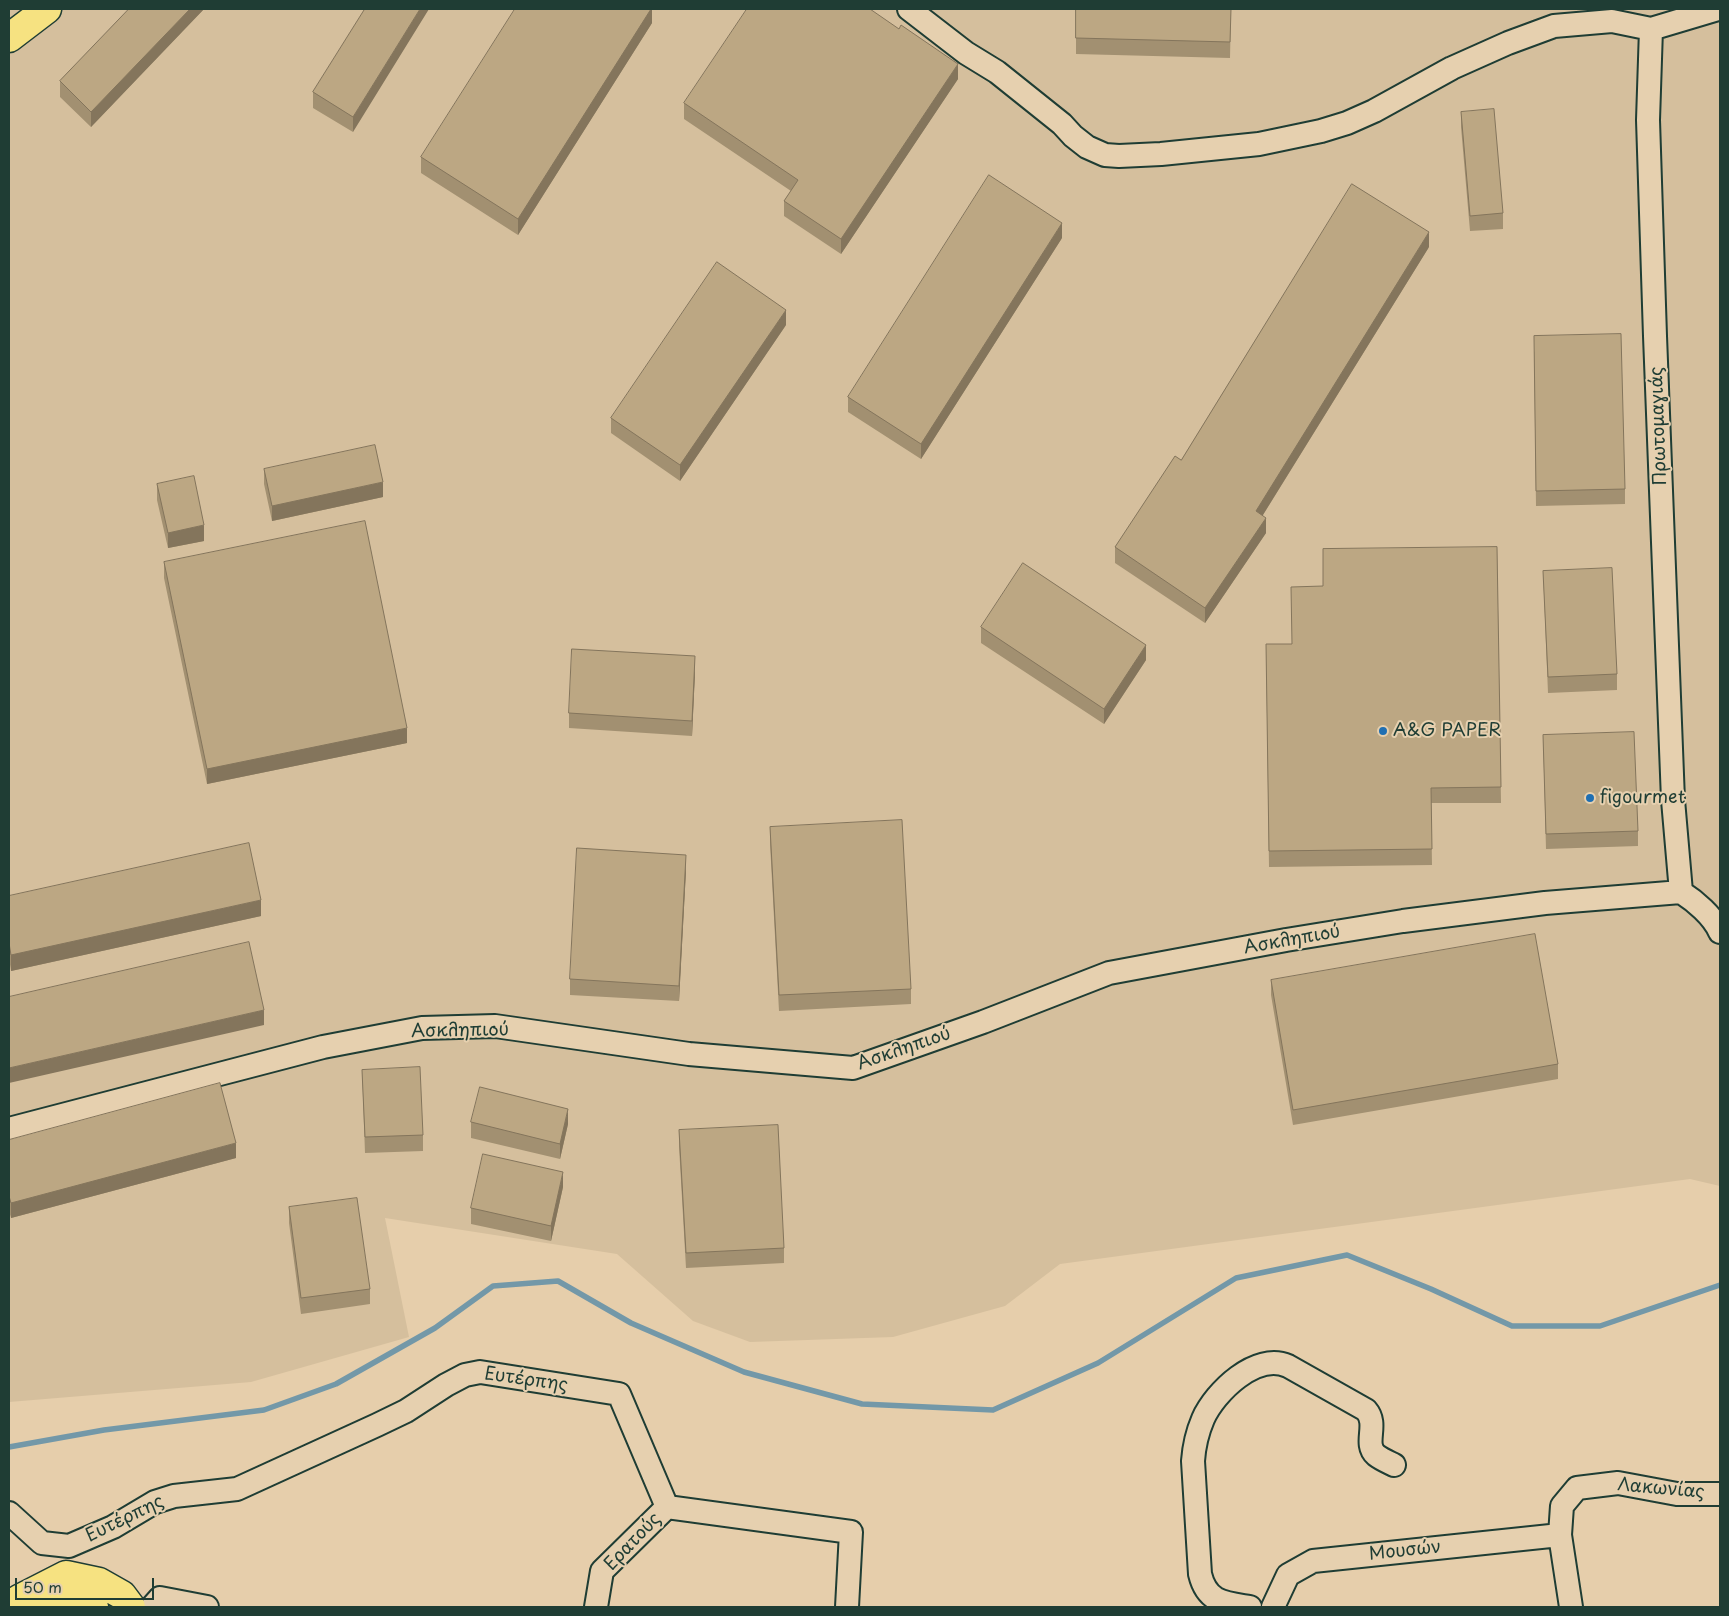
<!DOCTYPE html>
<html>
<head>
<meta charset="utf-8">
<style>
  body { margin:0 }
  #map { position:relative; width:1729px; height:1616px; overflow:hidden; background:#e6ceab; font-family:"Playpen Sans",sans-serif }
  canvas { display:block }
  .frame { position:absolute; inset:0; border:10px solid #1f3d34; pointer-events:none }
  .scale { position:absolute; left:15px; top:1578px; width:139px; height:22px; box-sizing:border-box; border:2px solid #1f3d34; border-top:0; padding-left:6px; font-size:15px; line-height:18px; white-space:nowrap; color:#1f3d34; -webkit-text-stroke:4px #e6d0af; paint-order:stroke }
</style>
</head>
<body>
<div id="map">
<canvas width="1729" height="1616"></canvas>
<div class="frame"></div>
<div class="scale">50 m</div>
</div>
<script>
const ctx = document.querySelector('canvas').getContext('2d');
ctx.lineJoin = 'round';
function fill(path, color) { ctx.fillStyle = color; ctx.fill(path, 'evenodd'); }
function strokePath(path, color, width, dash) { ctx.strokeStyle = color; ctx.lineWidth = width; ctx.lineCap = dash ? 'butt' : 'round'; ctx.setLineDash(dash || []); ctx.stroke(path); }
function label(font, color, halo, rows, align = 'center') {
  ctx.font = font + ' "Playpen Sans",sans-serif'; ctx.lineWidth = 4; ctx.setLineDash([]); ctx.textBaseline = 'middle'; ctx.strokeStyle = halo; ctx.fillStyle = color; for (const [text, x, y, turn = 0] of rows) {
    ctx.save(); ctx.translate(x, y); ctx.rotate((+turn || 0) * Math.PI / 180); ctx.textAlign = isNaN(turn) ? turn : align; if (halo) ctx.strokeText(text, 0, 0); ctx.fillText(text, 0, 0); ctx.restore();
  }
}
const built = new Path2D(`
  M 9,9 L 1720,9 L 1720,1186 L 1690,1179 L 1060,1264 L 1005,1306 L 893,1337 L 750,1342 L 693,1321 L 617,1254 L 385,1218 L 409,1337 L 251,1382 L 9,1402 Z`);
const stream = new Path2D(`
  M 9,1447 L 104,1430 L 264,1410 L 336,1384 L 435,1328 L 493,1286 L 558,1281 L 631,1323 L 744,1372 L 862,1404 L 993,1410 L 1098,1363 L 1236,1278 L 1347,1255 L 1431,1289 L 1512,1326 L 1600,1326 L 1720,1285`);
const minor = new Path2D(`
  M 909,9 L 966,53 L 997,72 L 1062,124 L 1073,136 L 1087,147 L 1105,155 L 1119,156 L 1161,154 L 1259,144 L 1321,131 L 1347,123 L 1374,111 L 1452,68 L 1508,43 L 1554,26 L 1612,21 L 1651,29 L 1718,9
  M 1651,29 L 1648,120 L 1655,336 L 1673,800 L 1681,892
  M 9,1129 L 323,1047 L 422,1028 L 495,1026 L 689,1054 L 853,1068 L 983,1022 L 1109,973 L 1286,940 L 1403,921 L 1545,903 L 1681,892 C 1695,901 1713,916 1720,932
  M 667,1507 L 851,1532 L 847,1607
  M 9,1513 L 42,1543 L 69,1546 L 113,1527 L 155,1502 L 174,1496 L 237,1489 L 377,1425 L 406,1411 L 446,1385 L 465,1375 L 480,1372 L 619,1394 L 667,1507
  M 152,1607 L 160,1598 L 207,1607
  M 596,1607 L 602,1571 L 667,1507
  M 1250,1607 C 1225,1603 1207,1603 1200,1574 L 1193,1461 C 1194,1447 1197,1433 1203,1419 C 1215,1392 1256,1352 1288,1366 L 1366,1410 C 1379,1425 1363,1443 1376,1455 C 1381,1459 1388,1462 1394,1465
  M 1273,1607 L 1288,1575 L 1313,1561 L 1560,1535
  M 1571,1607 L 1560,1535 L 1562,1506 L 1577,1488 L 1618,1483 L 1677,1494 L 1720,1494`);
const major = new Path2D(`
  M 9,38 L 47,9
  M 40,1595 C 64,1592 74,1592 94,1607
  M 19,1599 L 66,1575 L 99,1582 L 122,1595 L 131,1607`);
const wall = new Path2D(`
  M 129,9 L 204,9 L 91,127 L 60,97 L 60,81 Z
  M 365,9 L 353,132 L 313,108 L 313,92 Z
  M 652,9 L 652,23 L 518,235 L 421,173 L 421,157 Z
  M 1231,9 L 1230,58 L 1076,54 L 1076,38 Z
  M 958,79 L 841,254 L 784,216 L 784,201 L 791,191 L 684,119 L 684,103 Z
  M 1461,112 L 1503,213 L 1503,229 L 1470,231 L 1461,127 Z
  M 1062,238 L 921,459 L 848,412 L 848,397 Z
  M 1429,247 L 1263,515 L 1266,533 L 1205,623 L 1115,563 L 1115,547 L 1181,460 Z
  M 786,325 L 680,481 L 611,433 L 611,418 Z
  M 1534,351 L 1625,489 L 1625,504 L 1536,506 Z
  M 264,469 L 383,497 L 272,521 L 264,484 Z
  M 157,484 L 204,541 L 168,548 L 157,500 Z
  M 1497,547 L 1501,803 L 1431,803 L 1432,865 L 1269,867 L 1266,644 L 1292,644 Z
  M 164,562 L 407,743 L 207,784 L 164,578 Z
  M 1543,571 L 1617,674 L 1617,690 L 1548,693 Z
  M 981,627 L 1146,660 L 1104,724 L 981,643 Z
  M 695,672 L 692,736 L 569,728 L 569,713 Z
  M 1543,735 L 1638,831 L 1638,846 L 1546,849 Z
  M 770,827 L 911,989 L 911,1004 L 779,1011 L 770,843 Z
  M 686,870 L 679,1001 L 570,995 L 570,979 Z
  M 9,896 L 261,916 L 11,971 L 9,958 Z
  M 1271,980 L 1558,1064 L 1558,1079 L 1293,1125 L 1271,995 Z
  M 362,1070 L 423,1135 L 423,1151 L 365,1153 Z
  M 471,1122 L 568,1124 L 560,1159 L 471,1138 Z
  M 679,1130 L 784,1248 L 784,1263 L 686,1268 L 679,1146 Z
  M 9,1140 L 236,1158 L 11,1218 L 9,1211 Z
  M 563,1187 L 551,1241 L 471,1224 L 471,1208 Z
  M 289,1207 L 370,1289 L 370,1304 L 301,1314 L 289,1223 Z`);
const shadedWall = new Path2D(`
  M 190,9 L 204,9 L 91,127 L 91,112 Z
  M 420,9 L 429,9 L 353,132 L 353,117 Z
  M 651,9 L 652,9 L 652,23 L 518,235 L 518,219 Z
  M 958,64 L 958,79 L 841,254 L 841,239 Z
  M 1062,223 L 1062,238 L 921,459 L 921,444 Z
  M 1429,232 L 1429,247 L 1256,526 L 1256,511 Z
  M 786,310 L 786,325 L 680,481 L 680,465 Z
  M 383,482 L 383,497 L 272,521 L 272,506 Z
  M 1266,518 L 1266,533 L 1205,623 L 1205,608 Z
  M 204,525 L 204,541 L 168,548 L 168,533 Z
  M 1146,645 L 1146,660 L 1104,724 L 1104,709 Z
  M 695,656 L 695,672 L 692,736 L 692,721 Z
  M 407,728 L 407,743 L 207,784 L 207,769 Z
  M 686,855 L 686,870 L 679,1001 L 679,986 Z
  M 261,900 L 261,916 L 11,971 L 11,955 Z
  M 264,1010 L 264,1025 L 9,1083 L 9,1068 Z
  M 568,1109 L 568,1124 L 560,1159 L 560,1144 Z
  M 236,1143 L 236,1158 L 11,1218 L 11,1203 Z
  M 563,1172 L 563,1187 L 551,1241 L 551,1226 Z`);
const building = new Path2D(`
  M 129,9 L 190,9 L 91,112 L 60,81 Z
  M 365,9 L 420,9 L 353,117 L 313,92 Z
  M 515,9 L 651,9 L 518,219 L 421,157 Z
  M 747,9 L 870,9 L 899,29 L 901,25 L 958,64 L 841,239 L 784,201 L 798,180 L 684,103 Z
  M 1076,9 L 1231,9 L 1230,42 L 1076,38 Z
  M 1494,109 L 1503,213 L 1470,216 L 1461,112 Z
  M 989,175 L 1062,223 L 921,444 L 848,397 Z
  M 1352,184 L 1429,232 L 1256,511 L 1266,518 L 1205,608 L 1115,547 L 1175,456 L 1181,460 Z
  M 717,262 L 786,310 L 680,465 L 611,418 Z
  M 1621,334 L 1625,489 L 1536,491 L 1534,336 Z
  M 375,445 L 383,482 L 272,506 L 264,469 Z
  M 194,476 L 204,525 L 168,533 L 157,484 Z
  M 365,521 L 407,728 L 207,769 L 164,562 Z
  M 1497,547 L 1501,787 L 1431,788 L 1432,849 L 1269,851 L 1266,644 L 1292,644 L 1291,587 L 1323,586 L 1323,549 Z
  M 1023,563 L 1146,645 L 1104,709 L 981,627 Z
  M 1612,568 L 1617,674 L 1548,677 L 1543,571 Z
  M 572,649 L 695,656 L 692,721 L 569,713 Z
  M 1634,732 L 1638,831 L 1546,834 L 1543,735 Z
  M 902,820 L 911,989 L 779,995 L 770,827 Z
  M 249,843 L 261,900 L 11,955 L 9,943 L 9,896 Z
  M 577,848 L 686,855 L 679,986 L 570,979 Z
  M 1535,934 L 1558,1064 L 1293,1110 L 1271,980 Z
  M 249,942 L 264,1010 L 9,1068 L 9,997 Z
  M 420,1067 L 423,1135 L 365,1137 L 362,1070 Z
  M 220,1083 L 236,1143 L 11,1203 L 9,1196 L 9,1140 Z
  M 480,1087 L 568,1109 L 560,1144 L 471,1122 Z
  M 778,1125 L 784,1248 L 686,1253 L 679,1130 Z
  M 483,1154 L 563,1172 L 551,1226 L 471,1208 Z
  M 357,1198 L 370,1289 L 301,1298 L 289,1207 Z`);
const markers = [
  [1383,731,5,"#1f6fb2"],
  [1590,798,5,"#1f6fb2"]
];
const streetNames = [
  ["Πρωτομαγιάς",1659,426,-92],
  ["Ασκληπιού",1292,940,-10],
  ["Ασκληπιού",460,1031,-1],
  ["Ασκληπιού",904,1049,-19],
  ["Ευτέρπης",526,1380,8],
  ["Λακωνίας",1661,1489,5],
  ["Ευτέρπης",125,1519,-26],
  ["Ερατούς",633,1542,-46],
  ["Μουσών",1405,1551,-6]
];
const poiNames = [
  ["A&G PAPER",1393,731],
  ["figourmet",1600,798]
];
fill(built, '#d5bf9d');
strokePath(stream, '#7398a8', 5.5);
strokePath(minor, '#1f3d34', 26);
strokePath(major, '#1f3d34', 31);
strokePath(minor, '#e6d0af', 22);
strokePath(major, '#f6e281', 28);
fill(wall, '#a29071');
fill(shadedWall, '#84755c');
fill(building, '#bca783');
strokePath(building, '#84755c', 1);
for (const [x, y, r, color] of markers) { const dot = new Path2D(); dot.arc(x, y, r, 0, 2 * Math.PI); ctx.fillStyle = color; ctx.fill(dot); strokePath(dot, '#e6d0af', 2); }
label('18px', '#1f3d34', '#e6d0af', streetNames);
label('18px', '#1f3d34', '#e6d0af', poiNames, 'left');
</script>
</body>
</html>
